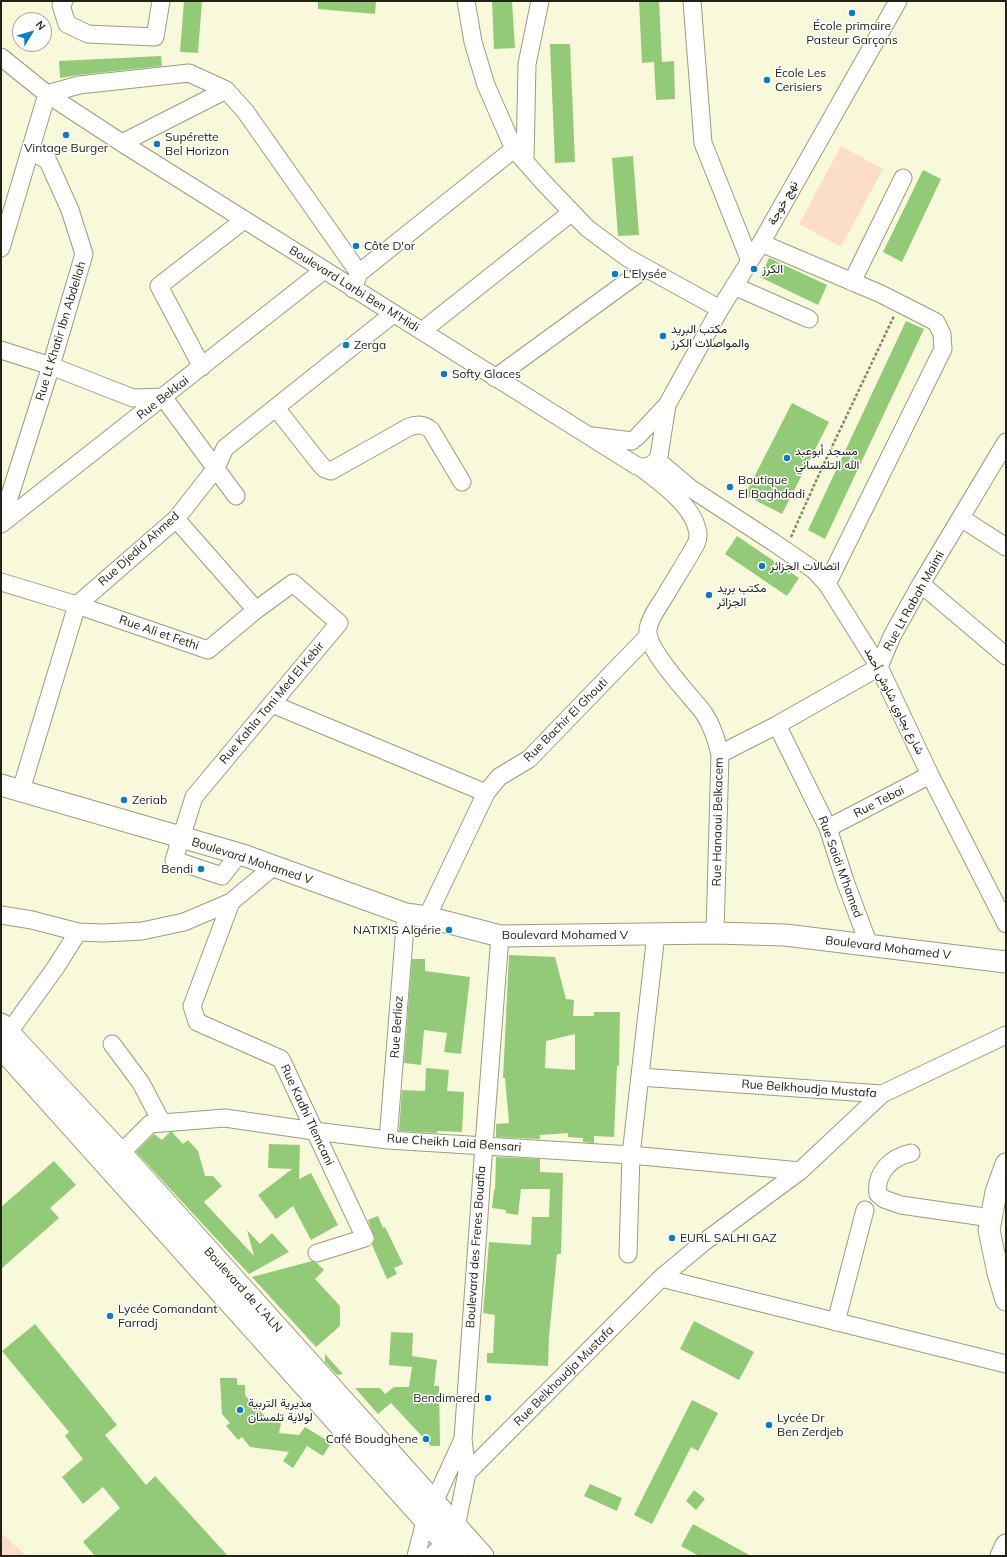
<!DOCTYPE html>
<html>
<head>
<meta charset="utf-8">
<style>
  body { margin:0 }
  #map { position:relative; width:1007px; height:1557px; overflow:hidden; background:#f8f9da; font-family:Mulish,sans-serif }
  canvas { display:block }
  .frame { position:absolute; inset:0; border:2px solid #222317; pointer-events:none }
  .north { position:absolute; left:12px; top:12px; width:40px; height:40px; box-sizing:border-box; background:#fff; border:1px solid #a7a7a2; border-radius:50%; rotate:52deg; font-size:11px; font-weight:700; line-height:16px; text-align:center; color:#222317 }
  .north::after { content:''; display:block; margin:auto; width:14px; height:18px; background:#087cc6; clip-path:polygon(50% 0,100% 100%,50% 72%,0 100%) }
</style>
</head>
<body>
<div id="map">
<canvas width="1007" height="1557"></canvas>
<div class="frame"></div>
<div class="north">N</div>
</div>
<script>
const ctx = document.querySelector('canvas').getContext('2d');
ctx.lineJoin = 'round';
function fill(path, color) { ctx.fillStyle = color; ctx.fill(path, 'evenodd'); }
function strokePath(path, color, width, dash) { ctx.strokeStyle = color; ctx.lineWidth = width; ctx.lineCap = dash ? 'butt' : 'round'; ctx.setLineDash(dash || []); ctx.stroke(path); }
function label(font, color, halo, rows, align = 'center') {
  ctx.font = font + ' Mulish,Vazirmatn,sans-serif'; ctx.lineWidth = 3; ctx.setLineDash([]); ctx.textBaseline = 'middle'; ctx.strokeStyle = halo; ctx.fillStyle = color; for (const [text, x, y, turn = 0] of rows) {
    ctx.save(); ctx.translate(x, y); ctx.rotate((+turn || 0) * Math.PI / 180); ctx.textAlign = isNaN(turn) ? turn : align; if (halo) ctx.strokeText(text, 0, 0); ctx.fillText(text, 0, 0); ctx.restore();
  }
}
const green = new Path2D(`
  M 841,146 L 883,169 L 841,247 L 799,224 Z
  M 1,1533 L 27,1556 L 1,1556 Z`);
const building = new Path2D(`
  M 184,1 L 202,1 L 198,53 L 180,52 Z
  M 318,1 L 376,1 L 375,14 L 318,9 Z
  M 492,1 L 512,1 L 515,48 L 494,49 Z
  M 639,1 L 659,1 L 662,62 L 674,61 L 675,99 L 656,100 L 654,62 L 642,63 Z
  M 550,44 L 570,44 L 575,162 L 555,163 Z
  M 161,56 L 162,66 L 78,75 L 60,78 L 59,61 Z
  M 633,156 L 639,235 L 618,236 L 612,158 Z
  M 923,170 L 941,179 L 902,262 L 883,252 Z
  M 769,258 L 827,285 L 818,305 L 760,277 Z
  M 906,321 L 924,329 L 825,539 L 808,530 Z
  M 792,403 L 829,422 L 782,514 L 745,495 Z
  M 737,536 L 799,578 L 787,596 L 725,554 Z
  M 509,955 L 555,957 L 566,999 L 574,1000 L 573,1016 L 594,1016 L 594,1012 L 620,1012 L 619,1066 L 617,1066 L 614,1137 L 594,1136 L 594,1143 L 583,1142 L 583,1138 L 568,1137 L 568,1133 L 540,1135 L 540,1139 L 496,1137 L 496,1124 L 509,1123 L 505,1078 L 503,1078 ZM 575,1034 L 575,1070 L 545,1068 L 546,1041 Z
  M 412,959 L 425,959 L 425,971 L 470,977 L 461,1054 L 444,1052 L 447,1033 L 424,1030 L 421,1065 L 404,1063 Z
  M 426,1068 L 449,1070 L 447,1091 L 464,1092 L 462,1132 L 437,1131 L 437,1133 L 399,1131 L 402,1090 L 425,1091 Z
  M 170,1132 L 172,1132 L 183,1144 L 188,1140 L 198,1151 L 205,1176 L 213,1176 L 222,1186 L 204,1202 L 254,1256 L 247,1230 L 260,1244 L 272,1233 L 289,1252 L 249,1274 L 136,1152 L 154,1134 L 162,1140 Z
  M 269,1144 L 300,1145 L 299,1179 L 311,1173 L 338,1225 L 311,1240 L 293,1206 L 276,1219 L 258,1195 L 292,1169 L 268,1168 Z
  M 496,1157 L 540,1159 L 540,1172 L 563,1173 L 561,1254 L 557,1254 L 549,1337 L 548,1366 L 487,1363 L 487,1353 L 493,1353 L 495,1315 L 483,1313 L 489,1242 L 531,1245 L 532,1217 L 549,1217 L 550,1189 L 521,1189 L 518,1215 L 506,1213 L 506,1210 L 492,1208 L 494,1190 L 495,1190 Z
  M 54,1161 L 76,1185 L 50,1208 L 59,1218 L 1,1269 L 1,1207 Z
  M 378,1216 L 383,1228 L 385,1227 L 403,1264 L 394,1268 L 397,1274 L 387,1279 L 372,1245 L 375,1239 L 368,1220 Z
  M 312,1261 L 317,1263 L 324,1270 L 315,1279 L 340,1306 L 340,1326 L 316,1347 L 252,1277 Z
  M 694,1321 L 754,1352 L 739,1380 L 680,1349 Z
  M 35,1324 L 117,1425 L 105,1435 L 146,1485 L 155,1476 L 228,1556 L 95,1556 L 83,1542 L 120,1508 L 103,1487 L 83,1504 L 62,1477 L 83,1459 L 65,1436 L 69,1432 L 2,1351 Z
  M 391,1332 L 413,1333 L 412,1356 L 437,1360 L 434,1386 L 439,1386 L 440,1446 L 431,1446 L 391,1403 L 378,1414 L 355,1388 L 380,1388 L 385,1394 L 394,1387 L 409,1387 L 412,1367 L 389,1365 Z
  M 325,1354 L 343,1374 L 337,1375 L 325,1362 Z
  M 220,1378 L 237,1378 L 237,1385 L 245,1385 L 245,1395 L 270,1422 L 281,1423 L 279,1433 L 299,1435 L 305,1427 L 331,1443 L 323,1456 L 307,1446 L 293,1468 L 283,1461 L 289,1452 L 250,1447 L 242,1437 L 238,1440 L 226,1426 L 230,1423 L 222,1414 Z
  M 692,1400 L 718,1413 L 698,1451 L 691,1447 L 652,1524 L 634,1515 Z
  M 590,1484 L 622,1498 L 617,1511 L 584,1496 Z
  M 694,1490 L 705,1499 L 696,1510 L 686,1501 Z
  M 693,1524 L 751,1556 L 699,1556 L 681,1546 Z`);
const path = new Path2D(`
  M 791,537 L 820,472 L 894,316`);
const minor = new Path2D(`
  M 64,1 L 61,5 L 67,24 L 88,34 L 155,37 L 161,1
  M 466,1 L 473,42 L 486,85 L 514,149 L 544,183 L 587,228 L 626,257 L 720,309
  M 692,1 L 703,143 L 750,261
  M 1,57 L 47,94 L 122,143 L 637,466 C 647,469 655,465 659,456 L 667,405
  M 47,94 L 79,85 L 189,73 L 226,90
  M 122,143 L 226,90 L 245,111 L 359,273 L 353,289
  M 525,161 L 527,64 L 540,1
  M 761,243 L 881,294 L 936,322 L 942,334 L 943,349 L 827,584
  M 1,248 L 47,94
  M 359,273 L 514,149
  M 852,282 L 903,178
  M 734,286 L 809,319
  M 422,331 L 572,212
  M 1,350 L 51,366 L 133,398 L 163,397 L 236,496
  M 202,367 L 159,286 L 244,220
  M 495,378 L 646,268
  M 276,408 L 320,464 L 325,469 L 331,471 L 409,427 C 419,424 423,424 431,430 L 462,482
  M 593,436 L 632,441
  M 637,437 L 667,405 L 720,309 L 761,243 L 898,1
  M 657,460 L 690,488 L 773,542 L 814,570 L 827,584 L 879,667 L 930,775 L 1006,924
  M 640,467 C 659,481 692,505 697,529 C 699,534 698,539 696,544 C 686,562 675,579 665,596 C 659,606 650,617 648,629 C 645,649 690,695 703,712 C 712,725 716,739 720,754 L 715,933
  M 961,518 L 1006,547
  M 176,519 L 256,610
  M 1,523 L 51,366 L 84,254 L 70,210 L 48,161 L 30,150
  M 1,524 L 324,270
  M 1,582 L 77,605 L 208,650 L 256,610 L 293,583 L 339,623 L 194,797 L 174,860 L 222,876 L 239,854
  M 921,584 L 1006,656
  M 272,704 L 486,793 L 499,777 L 529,759 L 648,636
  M 777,725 L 828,828 L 845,881 L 869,945
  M 720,754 L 777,725 L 879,667 L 892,636 L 921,584 L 1006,442
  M 21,790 L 77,605 L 176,519 L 216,468 L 225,448 L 393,314
  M 828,828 L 930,775
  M 231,902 L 192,1006 L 197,1022 L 281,1059 L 365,1238 L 317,1253
  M 1,915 L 32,920 L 78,932 L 56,967 L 1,1043
  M 427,917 L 486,793
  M 78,932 L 104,933 L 142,931 L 184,922 L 231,902 L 273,867
  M 112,1044 L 141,1083 L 162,1123
  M 640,1077 L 882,1094 L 800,1171 L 704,1242 L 661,1278 L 1006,1364
  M 882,1094 L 1006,1035
  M 388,1140 L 406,914
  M 121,1153 L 150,1124 L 225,1118 L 314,1131 L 388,1140 L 631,1155 L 800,1171
  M 911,1153 C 891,1157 875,1173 878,1194 L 884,1199 L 901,1205 L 991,1218
  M 628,1254 L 631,1155 L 656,934
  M 836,1322 L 865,1210
  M 467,1473 L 661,1278
  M 416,1556 L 425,1522 L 463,1439
  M 432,1556 L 445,1543 L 456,1527 L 467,1473 L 463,1439 L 484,1145 L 500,936`);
const major = new Path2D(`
  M 1,785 L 243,855 L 406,914 L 427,917 L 500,936 L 715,933 L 785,935 L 1006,962
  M 1,1024 L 121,1153 L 483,1556
  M 1,1048 L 457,1556
  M 1006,1164 L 996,1192 L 989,1230 L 998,1273 L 1006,1300
  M 1001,1556 L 1006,1545`);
const markers = [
  [852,13,4,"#087cc6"],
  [767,80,4,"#087cc6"],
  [66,135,4,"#087cc6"],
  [157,144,4,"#087cc6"],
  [356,246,4,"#087cc6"],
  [754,269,4,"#087cc6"],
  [615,274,4,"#087cc6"],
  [663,336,4,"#087cc6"],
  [346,345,4,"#087cc6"],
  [444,374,4,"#087cc6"],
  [787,458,4,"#087cc6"],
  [730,487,4,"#087cc6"],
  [762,566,4,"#087cc6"],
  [709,595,4,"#087cc6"],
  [124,800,4,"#087cc6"],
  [201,869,4,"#087cc6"],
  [449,930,4,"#087cc6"],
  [672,1238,4,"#087cc6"],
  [110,1316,4,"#087cc6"],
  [488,1398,4,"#087cc6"],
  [240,1410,4,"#087cc6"],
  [769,1425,4,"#087cc6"],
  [426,1439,4,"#087cc6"]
];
const poiNames = [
  ["École primaire",852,26,"center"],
  ["Pasteur Garçons",852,40,"center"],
  ["École Les",775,73],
  ["Cerisiers",775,87],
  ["Supérette",165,137],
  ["Bel Horizon",165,151],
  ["Vintage Burger",66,148,"center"],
  ["Côte D'or",364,246],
  ["الكرز",762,269],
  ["L’Elysée",623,274],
  ["مكتب البريد",671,329],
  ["والمواصلات الكرز",671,343],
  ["Zerga",354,345],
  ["Softy Glaces",452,374],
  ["مسجد أبوعبد",795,451],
  ["الله التلمساني",795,465],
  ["Boutique",738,480],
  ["El Baghdadi",738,494],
  ["اتصالات الجزائر",770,566],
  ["مكتب بريد",717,588],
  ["الجزائر",717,602],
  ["Zeriab",132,800],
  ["Bendi",193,869,"right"],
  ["NATIXIS Algérie",441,930,"right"],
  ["EURL SALHI GAZ",680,1238],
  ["Lycée Comandant",118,1309],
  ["Farradj",118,1323],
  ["Bendimered",480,1398,"right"],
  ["مديرية التربية",248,1403],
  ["لولاية تلمسان",248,1417],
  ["Lycée Dr",777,1418],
  ["Ben Zerdjeb",777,1432],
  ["Café Boudghene",418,1439,"right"]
];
const streetNames = [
  ["نهج خوجة",783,203,-61],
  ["Boulevard Larbi Ben M'Hidi",354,289,32],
  ["Rue Lt Khatir Ibn Abdellah",61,331,-73],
  ["Rue Bekkai",163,398,-38],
  ["Rue Djedid Ahmed",139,549,-42],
  ["Rue Lt Rabah Maimi",914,601,-61],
  ["Rue Ali et Fethi",159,633,19],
  ["شارع بجاوي شاوش أحمد",894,701,63],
  ["Rue Kahla Tani Med El Kebir",272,703,-50],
  ["Rue Bachir El Ghouti",566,720,-45],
  ["Rue Tebai",879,802,-27],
  ["Rue Hanaoui Belkacem",718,822,-89],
  ["Boulevard Mohamed V",252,861,18],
  ["Rue Saidi M'hamed",840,867,70],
  ["Boulevard Mohamed V",565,935],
  ["Boulevard Mohamed V",888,948,7],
  ["Rue Berlioz",397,1027,-86],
  ["Rue Belkhoudja Mustafa",809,1089,4],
  ["Rue Kadhi Tlemcani",307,1115,65],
  ["Rue Cheikh Laid Bensari",454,1143,4],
  ["Boulevard des Freres Bouafia",476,1247,-86],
  ["Boulevard de L'ALN",243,1290,48],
  ["Rue Belkhoudja Mustafa",564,1376,-45]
];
fill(green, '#fcddc9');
fill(building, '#92ca77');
strokePath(minor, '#9b9c7f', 19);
strokePath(major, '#9b9c7f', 23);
strokePath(path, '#848571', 2.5, [3, 2]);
strokePath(minor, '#fff', 17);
strokePath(major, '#fff', 21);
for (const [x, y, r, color] of markers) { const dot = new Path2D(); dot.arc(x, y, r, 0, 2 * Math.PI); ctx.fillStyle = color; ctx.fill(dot); strokePath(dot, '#fff', 1.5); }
label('12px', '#222317', '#fff', poiNames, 'left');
label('12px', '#222317', '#fff', streetNames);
</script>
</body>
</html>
